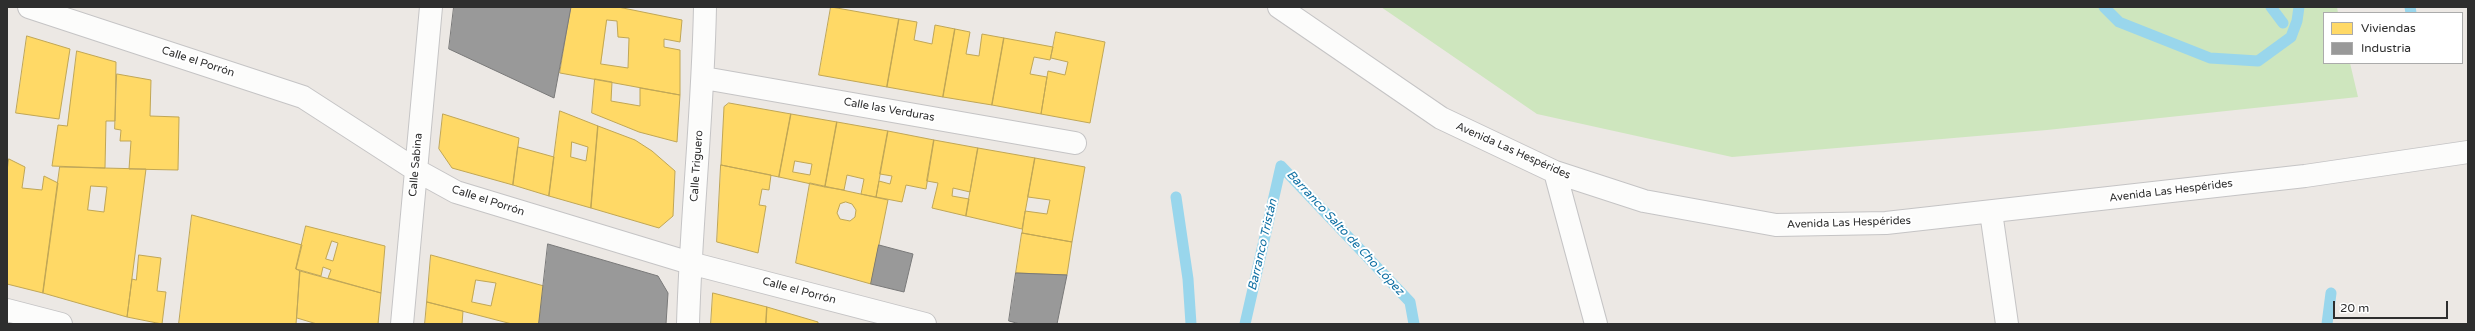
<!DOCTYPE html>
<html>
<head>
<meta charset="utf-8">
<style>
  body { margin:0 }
  #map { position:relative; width:2475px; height:331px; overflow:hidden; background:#ece8e4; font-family:"Varela Round",sans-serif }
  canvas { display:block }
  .frame { position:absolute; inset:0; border:8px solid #2e2e2e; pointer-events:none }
  .legend { position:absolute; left:2323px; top:12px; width:140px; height:52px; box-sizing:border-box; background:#fff; border:1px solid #ababab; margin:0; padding:5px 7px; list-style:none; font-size:12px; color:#2e2e2e }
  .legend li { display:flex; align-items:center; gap:8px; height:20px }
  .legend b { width:20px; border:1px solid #ababab }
  .scale { position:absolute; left:2333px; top:301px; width:115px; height:18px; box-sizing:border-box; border:2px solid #2e2e2e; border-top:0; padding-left:5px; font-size:12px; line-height:14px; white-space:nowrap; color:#2e2e2e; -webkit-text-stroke:3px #fff; paint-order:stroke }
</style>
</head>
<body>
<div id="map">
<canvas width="2475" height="331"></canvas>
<div class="frame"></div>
<ul class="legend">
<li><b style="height:11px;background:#ffd966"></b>Viviendas</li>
<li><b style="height:11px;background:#999"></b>Industria</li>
</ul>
<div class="scale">20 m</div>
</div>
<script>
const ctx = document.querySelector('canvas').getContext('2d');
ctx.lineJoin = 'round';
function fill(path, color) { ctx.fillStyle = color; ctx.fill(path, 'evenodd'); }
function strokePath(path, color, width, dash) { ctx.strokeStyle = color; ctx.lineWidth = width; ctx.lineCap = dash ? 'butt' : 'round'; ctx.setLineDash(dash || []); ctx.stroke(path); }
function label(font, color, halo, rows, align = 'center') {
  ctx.font = font + ' "Varela Round",sans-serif'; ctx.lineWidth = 4; ctx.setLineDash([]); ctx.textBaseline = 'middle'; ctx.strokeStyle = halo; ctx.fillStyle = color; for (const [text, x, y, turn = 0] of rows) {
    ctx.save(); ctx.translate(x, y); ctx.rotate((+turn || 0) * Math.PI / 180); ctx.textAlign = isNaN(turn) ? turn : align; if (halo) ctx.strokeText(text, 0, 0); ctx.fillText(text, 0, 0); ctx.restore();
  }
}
const green = new Path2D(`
  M 1381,7 L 2337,7 L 2338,13 L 2324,13 L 2324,63 L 2350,63 L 2358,97 L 2047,130 L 1732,157 L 1537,114 Z`);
const homes = new Path2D(`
  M 571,7 L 618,7 L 682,20 L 680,42 L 664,39 L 664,47 L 680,50 L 680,95 L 560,73 ZM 607,20 L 617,21 L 618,37 L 629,38 L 628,68 L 601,64 Z
  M 831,7 L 899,19 L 887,87 L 819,75 Z
  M 899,19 L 917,22 L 914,40 L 932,44 L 935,25 L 955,29 L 943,97 L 887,87 Z
  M 955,29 L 970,32 L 966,54 L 979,56 L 982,34 L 1004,38 L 992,105 L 943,97 Z
  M 1056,32 L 1105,42 L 1090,123 L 1041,114 L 1048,71 L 1065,75 L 1068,62 L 1051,58 Z
  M 27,36 L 70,49 L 59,119 L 16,113 Z
  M 1004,38 L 1053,47 L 1050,60 L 1034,57 L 1030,74 L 1047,77 L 1041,114 L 992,105 Z
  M 77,51 L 116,62 L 115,121 L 106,121 L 105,168 L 52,166 L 58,125 L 67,126 Z
  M 117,74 L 151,80 L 150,116 L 179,117 L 178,170 L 129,169 L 131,141 L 120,141 L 121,130 L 115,129 Z
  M 595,79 L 612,82 L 611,101 L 640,106 L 640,88 L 680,95 L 677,142 L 639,132 L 592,113 Z
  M 729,103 L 791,114 L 779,177 L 721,165 L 724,107 Z
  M 560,111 L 598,126 L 591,208 L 549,196 ZM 572,142 L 588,147 L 586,161 L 571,157 Z
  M 443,114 L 519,138 L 513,185 L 452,168 L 439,149 Z
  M 791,114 L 837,122 L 825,187 L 779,177 ZM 795,161 L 812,164 L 810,175 L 793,172 Z
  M 837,122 L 888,131 L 876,197 L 861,194 L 864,179 L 847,175 L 844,190 L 825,187 Z
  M 598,126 L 635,140 L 652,151 L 675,171 L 673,216 L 659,228 L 591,208 Z
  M 888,131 L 934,140 L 926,189 L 906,185 L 902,202 L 876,197 L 879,181 L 890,184 L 892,176 L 880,174 Z
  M 934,140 L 978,148 L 970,192 L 953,188 L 952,196 L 969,199 L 966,216 L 932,208 L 938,183 L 927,181 Z
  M 518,147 L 554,157 L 549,196 L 513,185 Z
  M 978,148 L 1035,158 L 1022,229 L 966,216 Z
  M 1035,158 L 1085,167 L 1072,242 L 1022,233 L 1025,211 L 1047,214 L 1050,200 L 1028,197 Z
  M 9,159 L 25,167 L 22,188 L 42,190 L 44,176 L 58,183 L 43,293 L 7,284 L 7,171 Z
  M 721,165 L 771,175 L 769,190 L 762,189 L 759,205 L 766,206 L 758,253 L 717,242 Z
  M 60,167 L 146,169 L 127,317 L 43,293 ZM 91,186 L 107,187 L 104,212 L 88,210 Z
  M 810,183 L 888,200 L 871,284 L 796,263 ZM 846,202 L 852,204 L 856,210 L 855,217 L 850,221 L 840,219 L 837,213 L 840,204 Z
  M 192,215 L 302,245 L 296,269 L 300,271 L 296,324 L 179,324 Z
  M 306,226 L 385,246 L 381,293 L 328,278 L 331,270 L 323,267 L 321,276 L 296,269 ZM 332,241 L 338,243 L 333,261 L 326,259 Z
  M 1022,233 L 1072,242 L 1067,275 L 1016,273 Z
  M 139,255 L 161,258 L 157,291 L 166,292 L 162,324 L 127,317 L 132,279 L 136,280 Z
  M 431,255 L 544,286 L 539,324 L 512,324 L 427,302 ZM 476,280 L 496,283 L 491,306 L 472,302 Z
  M 300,271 L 381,293 L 378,324 L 317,324 L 297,318 Z
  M 713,293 L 767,307 L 766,324 L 711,324 Z
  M 427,302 L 463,311 L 462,324 L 425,324 Z
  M 767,307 L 818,322 L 818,324 L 766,324 Z`);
const industry = new Path2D(`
  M 454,7 L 571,7 L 554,98 L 449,49 Z
  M 548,244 L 658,276 L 668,293 L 666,324 L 539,324 Z
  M 879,245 L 913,254 L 904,292 L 871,284 Z
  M 1016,273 L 1067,275 L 1057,324 L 1020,324 L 1009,321 Z`);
const stream = new Path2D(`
  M 2104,7 L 2119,22 L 2210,58 L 2258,61 L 2291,37 L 2297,21 L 2299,7
  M 2271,7 L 2283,23
  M 2410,7 L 2411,13
  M 1281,166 L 1410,302 L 1414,324
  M 1176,197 L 1188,279 L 1191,324
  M 1245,324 L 1281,166
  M 2327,324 L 2331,293`);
const minor = new Path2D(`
  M 29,7 L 303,97 L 416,170 L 456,192 L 690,263 L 925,324
  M 1279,7 L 1441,118 L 1555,172 L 1644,201 L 1776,225 L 1886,223 L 2305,176 L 2468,152
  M 704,78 L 1075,143
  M 1555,172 L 1596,324
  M 1991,212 L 2007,324
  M 7,310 L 61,324
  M 402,324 L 431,7
  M 688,324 C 691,218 703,113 705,7`);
const streetNames = [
  ["Calle el Porrón",198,62,18],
  ["Calle las Verduras",889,110,10],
  ["Avenida Las Hespérides",1513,151,24],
  ["Calle Sabina",416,165,-85],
  ["Calle Triguero",697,166,-86],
  ["Avenida Las Hespérides",2171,191,-7],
  ["Calle el Porrón",488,201,18],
  ["Avenida Las Hespérides",1849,223,-2],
  ["Calle el Porrón",799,291,15]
];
const waterNames = [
  ["Barranco Salto de Cho López",1345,233,47],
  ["Barranco Tristán",1263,245,-77]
];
fill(green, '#cee6be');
fill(homes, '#ffd966');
strokePath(homes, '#c0a655', 1);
fill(industry, '#999');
strokePath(industry, '#797979', 1);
strokePath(stream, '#99d6ec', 11);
strokePath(minor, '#c5c4c5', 24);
strokePath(minor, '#fcfcfb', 22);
label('11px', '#2e2e2e', '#fff', streetNames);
label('italic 12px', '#0d6fa3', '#fff', waterNames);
</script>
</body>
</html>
